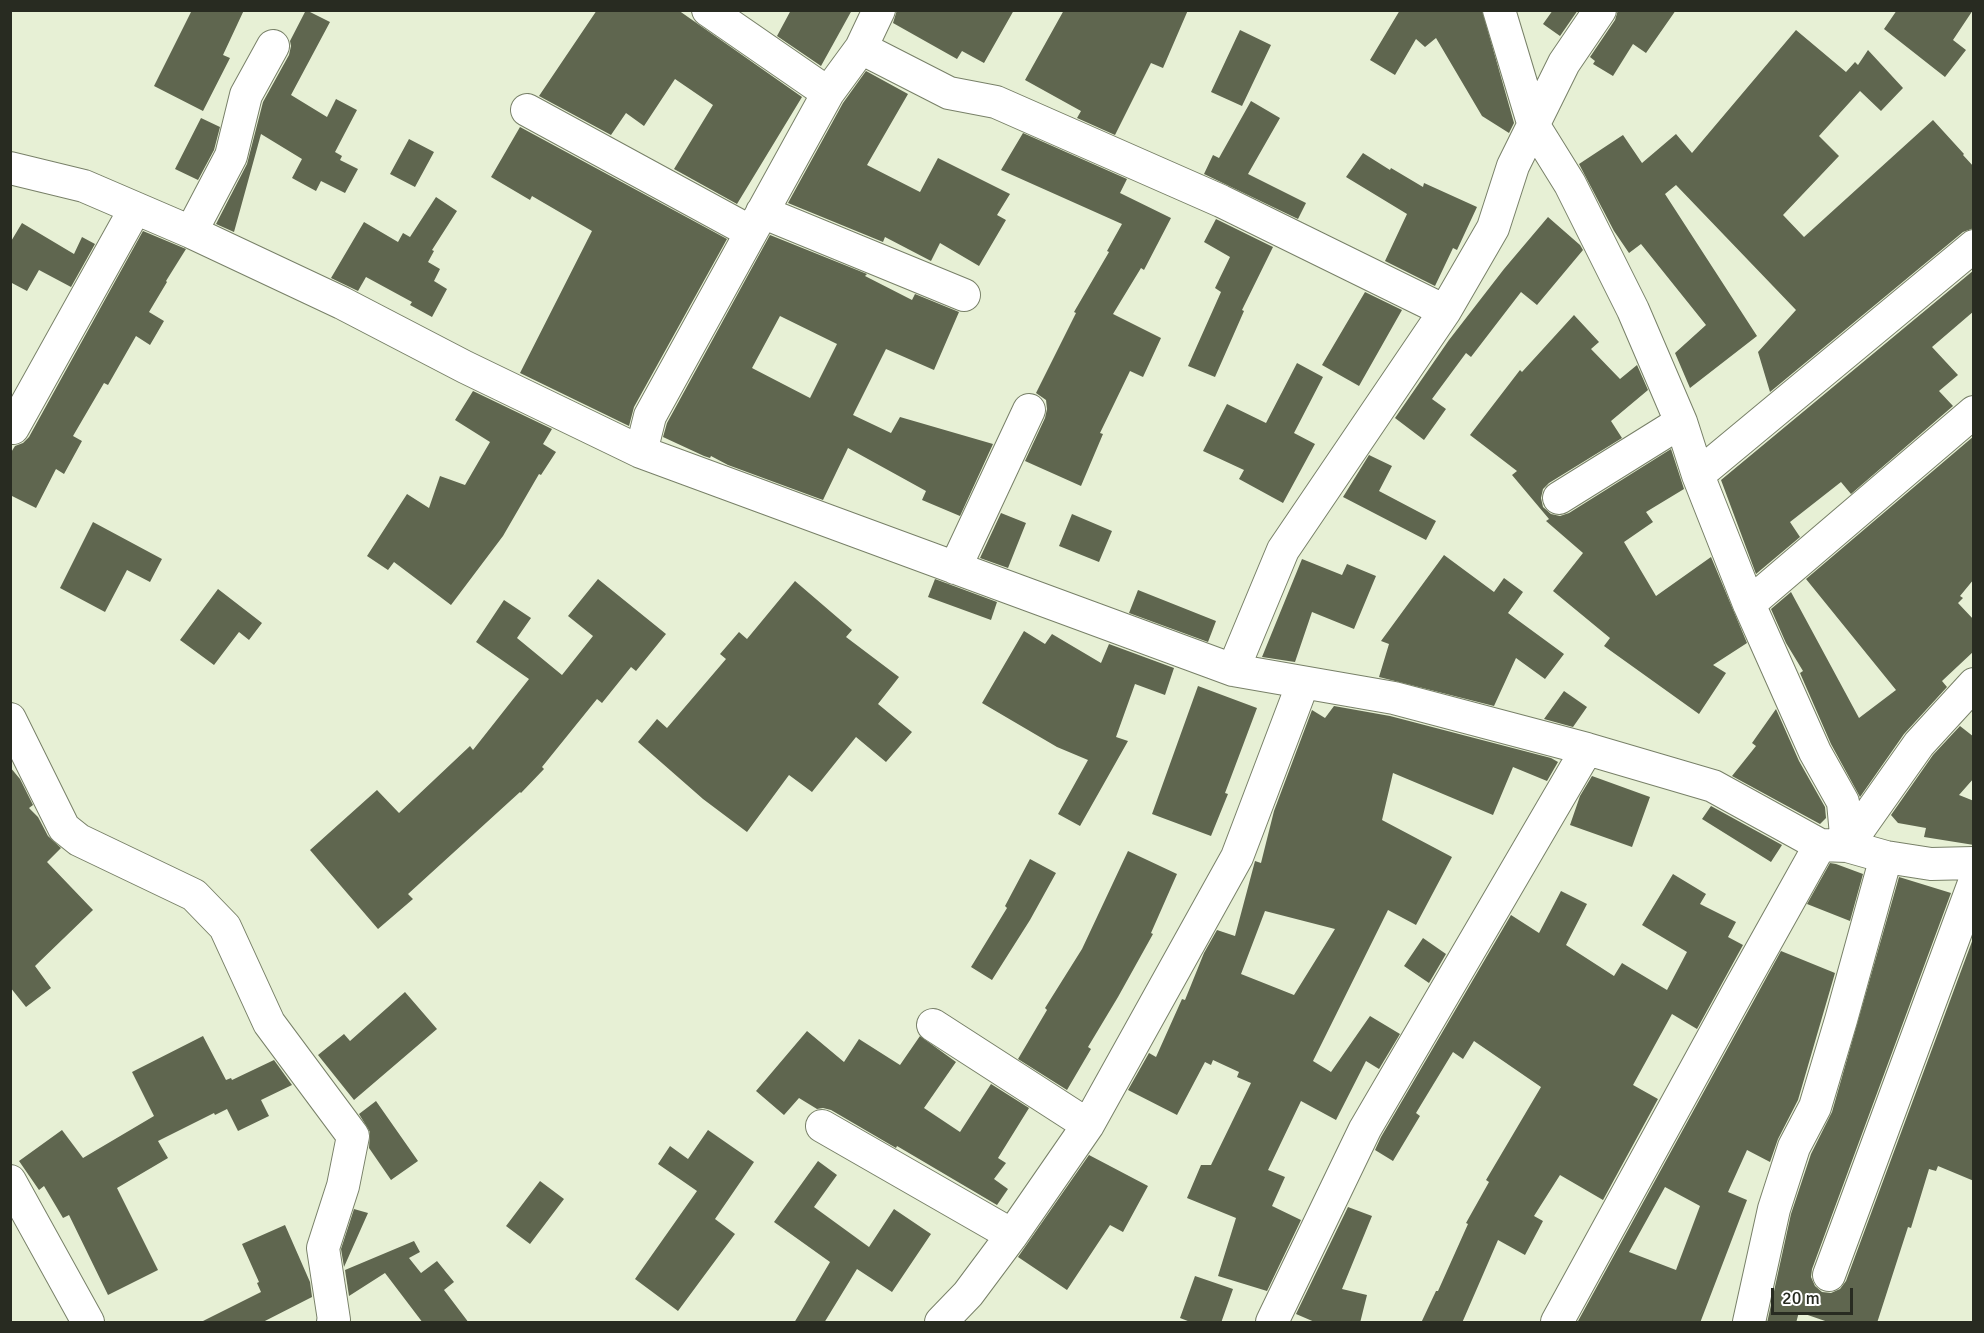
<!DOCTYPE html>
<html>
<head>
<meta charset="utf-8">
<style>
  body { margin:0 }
  #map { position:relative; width:1984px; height:1333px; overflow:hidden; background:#e7f0d5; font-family:Signika,sans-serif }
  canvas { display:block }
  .frame { position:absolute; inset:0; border:12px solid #282b21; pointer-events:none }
  .scale { position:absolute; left:1771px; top:1288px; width:82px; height:27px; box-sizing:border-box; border:3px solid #282b21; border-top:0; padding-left:8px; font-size:18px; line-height:21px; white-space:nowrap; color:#282b21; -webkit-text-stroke:4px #fff; paint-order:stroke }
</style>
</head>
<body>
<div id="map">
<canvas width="1984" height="1333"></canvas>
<div class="frame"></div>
<div class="scale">20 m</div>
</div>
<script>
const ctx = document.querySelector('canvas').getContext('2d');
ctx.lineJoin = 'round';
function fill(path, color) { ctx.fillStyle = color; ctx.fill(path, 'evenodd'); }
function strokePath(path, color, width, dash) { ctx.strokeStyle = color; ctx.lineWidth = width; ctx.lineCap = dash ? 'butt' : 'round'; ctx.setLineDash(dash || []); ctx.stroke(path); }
const building = new Path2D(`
  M 192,10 L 244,10 L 223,55 L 230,58 L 203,111 L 154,86 Z
  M 306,10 L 330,22 L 291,95 L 327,117 L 336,99 L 357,110 L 335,152 L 342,156 L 340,160 L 358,169 L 345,193 L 321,181 L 316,191 L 292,178 L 302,159 L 261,134 L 234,232 L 216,224 L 247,164 L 263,102 L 289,55 L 291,46 L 290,41 Z
  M 597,10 L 678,10 L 802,97 L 737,204 L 674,169 L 713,105 L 675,79 L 644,126 L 626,113 L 611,135 L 539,96 Z
  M 791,10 L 852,10 L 821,66 L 777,36 Z
  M 897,10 L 1014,10 L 984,63 L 962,51 L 957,59 L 893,23 Z
  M 1064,10 L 1188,10 L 1163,68 L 1151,63 L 1115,135 L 1077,118 L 1081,111 L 1025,80 Z
  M 1400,10 L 1482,10 L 1514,123 L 1509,133 L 1482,116 L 1436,38 L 1425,47 L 1416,39 L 1395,75 L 1370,60 Z
  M 1553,10 L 1578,10 L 1560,36 L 1543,24 Z
  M 1618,10 L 1676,10 L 1646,53 L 1633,44 L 1613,76 L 1593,64 L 1595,61 L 1590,57 L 1615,20 Z
  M 1897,10 L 1973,10 L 1953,40 L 1966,50 L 1945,77 L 1884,29 Z
  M 1240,30 L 1271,45 L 1242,106 L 1211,92 Z
  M 1796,30 L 1846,72 L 1855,62 L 1858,65 L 1868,50 L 1903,88 L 1881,111 L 1860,91 L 1819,136 L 1839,156 L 1783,215 L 1804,237 L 1933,120 L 1964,154 L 1963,155 L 1974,167 L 1974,228 L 1963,232 L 1770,392 L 1758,352 L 1796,310 L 1676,185 L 1665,194 L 1757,336 L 1690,388 L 1675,353 L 1706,325 L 1641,244 L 1629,253 L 1614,231 L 1579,164 L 1623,135 L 1642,163 L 1676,134 L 1692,153 Z
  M 866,71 L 908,94 L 867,165 L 920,192 L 938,158 L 1010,194 L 997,215 L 1006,220 L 979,266 L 940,243 L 931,261 L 885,237 L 883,242 L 788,203 L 843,103 Z
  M 1251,101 L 1280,118 L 1248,174 L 1306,203 L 1298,219 L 1204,174 L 1213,155 L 1219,158 Z
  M 201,118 L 220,127 L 214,150 L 198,180 L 175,169 Z
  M 520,127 L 727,239 L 634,407 L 629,426 L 520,373 L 592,231 L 532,196 L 530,200 L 491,177 Z
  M 1023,133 L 1127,179 L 1120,193 L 1171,218 L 1144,270 L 1141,268 L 1113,314 L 1161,338 L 1143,377 L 1130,371 L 1100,433 L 1103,434 L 1081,486 L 1025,461 L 1045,418 L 1047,409 L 1046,400 L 1036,393 L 1076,313 L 1074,312 L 1109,252 L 1107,251 L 1122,224 L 1001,170 Z
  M 409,139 L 434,152 L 415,187 L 390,174 Z
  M 1363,153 L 1390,170 L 1391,168 L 1423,187 L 1424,183 L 1477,207 L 1457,250 L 1453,248 L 1435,286 L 1385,261 L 1407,214 L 1346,177 Z
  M 436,197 L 457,211 L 432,250 L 434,251 L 428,262 L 440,269 L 434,281 L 447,289 L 432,317 L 410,305 L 412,302 L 366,277 L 358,291 L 331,278 L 364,222 L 398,242 L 403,233 L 410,237 Z
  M 1548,217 L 1580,245 L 1583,250 L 1537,305 L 1521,292 L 1471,357 L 1466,353 L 1432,399 L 1446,409 L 1424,440 L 1395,418 L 1449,340 L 1504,269 Z
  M 1216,219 L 1273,247 L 1242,310 L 1244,311 L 1215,377 L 1188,366 L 1221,292 L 1215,288 L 1230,257 L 1204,242 Z
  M 22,223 L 74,254 L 82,237 L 95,244 L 71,287 L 39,270 L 27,291 L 10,282 L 10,243 Z
  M 143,231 L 186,249 L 166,281 L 167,282 L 149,312 L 164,321 L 150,345 L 136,336 L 108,385 L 104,383 L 73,436 L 82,441 L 64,474 L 56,469 L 36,508 L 10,495 L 10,454 L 15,446 L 23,443 L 29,437 Z
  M 770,235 L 867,274 L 865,276 L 912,300 L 915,294 L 959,312 L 934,370 L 886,349 L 853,415 L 891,433 L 900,417 L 993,444 L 960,516 L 922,500 L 926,491 L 848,448 L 823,500 L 728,465 L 711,456 L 710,458 L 704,456 L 663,437 L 667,423 ZM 780,316 L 837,344 L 810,398 L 752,368 Z
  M 1974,270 L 1974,311 L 1932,347 L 1958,375 L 1939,391 L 1953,406 L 1851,494 L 1841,482 L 1790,522 L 1800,537 L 1756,574 L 1721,480 Z
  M 1365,292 L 1402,310 L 1359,386 L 1322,365 Z
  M 1574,315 L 1599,342 L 1591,349 L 1620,379 L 1637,365 L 1648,390 L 1611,421 L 1622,438 L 1549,483 L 1543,489 L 1541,498 L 1543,507 L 1551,514 L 1560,516 L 1569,513 L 1671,449 L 1684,489 L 1646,512 L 1653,522 L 1624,542 L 1656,596 L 1711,557 L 1747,643 L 1713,665 L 1726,673 L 1699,714 L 1604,646 L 1610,638 L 1553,591 L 1583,553 L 1546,521 L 1549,519 L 1512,475 L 1517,471 L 1470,435 L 1520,370 L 1522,372 Z
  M 1297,363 L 1323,377 L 1294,433 L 1315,444 L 1283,503 L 1239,479 L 1244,470 L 1203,451 L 1227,404 L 1266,423 Z
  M 473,391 L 552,429 L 543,444 L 556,452 L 541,475 L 539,474 L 503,536 L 451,605 L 394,562 L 388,570 L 367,556 L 407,494 L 429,508 L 440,476 L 465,485 L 490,442 L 455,420 Z
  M 1974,436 L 1974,579 L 1960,596 L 1963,598 L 1958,603 L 1974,620 L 1974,651 L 1942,681 L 1947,687 L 1904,734 L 1860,797 L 1831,744 L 1800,673 L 1803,671 L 1786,643 L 1771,609 L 1791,592 L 1859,718 L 1896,690 L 1806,579 Z
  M 1369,455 L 1392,466 L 1379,491 L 1436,521 L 1426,540 L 1343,497 Z
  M 1001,513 L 1026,523 L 1008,568 L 980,558 Z
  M 1072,514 L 1112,531 L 1099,562 L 1059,546 Z
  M 93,522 L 162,559 L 150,582 L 127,570 L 105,612 L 60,588 Z
  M 1444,555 L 1494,592 L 1504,578 L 1523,592 L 1508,613 L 1564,654 L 1545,679 L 1516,658 L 1494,706 L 1379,677 L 1389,644 L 1381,641 Z
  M 1302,559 L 1342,575 L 1347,564 L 1376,576 L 1354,629 L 1312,612 L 1295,662 L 1262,657 Z
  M 598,579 L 666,634 L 636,671 L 631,667 L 602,703 L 597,699 L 542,767 L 544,769 L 521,793 L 520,792 L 408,894 L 413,899 L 378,929 L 310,850 L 377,790 L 399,813 L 470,746 L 473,750 L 529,679 L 476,642 L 504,600 L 531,618 L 517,638 L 562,675 L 593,636 L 568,616 Z
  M 935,579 L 997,602 L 991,620 L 928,597 Z
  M 795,581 L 852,630 L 846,637 L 899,677 L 878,704 L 912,732 L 886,762 L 856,737 L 812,792 L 789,775 L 747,832 L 703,799 L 638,742 L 657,719 L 667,728 L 726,659 L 720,654 L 739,632 L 747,639 Z
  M 218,589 L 262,623 L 249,640 L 239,632 L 214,665 L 180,640 Z
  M 1138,590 L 1216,621 L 1208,642 L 1129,613 Z
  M 1024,631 L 1045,644 L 1052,634 L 1101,663 L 1109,644 L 1174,668 L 1165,695 L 1135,684 L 1116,737 L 1128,741 L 1080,826 L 1058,814 L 1088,760 L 1057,747 L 982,703 Z
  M 1198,686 L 1257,708 L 1225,793 L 1228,794 L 1211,836 L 1152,814 Z
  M 1564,691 L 1587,707 L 1573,727 L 1544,719 Z
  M 1334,706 L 1390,716 L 1551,758 L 1558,762 L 1547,781 L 1513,767 L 1493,815 L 1393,773 L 1382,820 L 1452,857 L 1416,925 L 1388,910 L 1313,1061 L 1331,1072 L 1370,1016 L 1400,1034 L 1379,1069 L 1366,1061 L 1336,1120 L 1301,1101 L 1268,1170 L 1285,1177 L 1272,1206 L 1301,1220 L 1267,1291 L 1218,1276 L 1236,1218 L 1187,1198 L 1201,1165 L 1211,1165 L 1251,1083 L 1237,1077 L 1239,1072 L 1213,1060 L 1211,1065 L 1205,1062 L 1177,1115 L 1128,1090 L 1149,1053 L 1156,1057 L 1182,999 L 1185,1000 L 1204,953 L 1217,930 L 1235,936 L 1255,861 L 1261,863 L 1274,811 L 1312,710 L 1325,718 ZM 1265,911 L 1335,929 L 1294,995 L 1241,974 Z
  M 1776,709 L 1799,761 L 1825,807 L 1826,818 L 1820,824 L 1732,776 L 1756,746 L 1752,743 Z
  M 1960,726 L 1974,737 L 1974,778 L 1959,795 L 1974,801 L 1974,845 L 1924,837 L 1926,828 L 1898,823 L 1891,815 L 1933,755 Z
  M 10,767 L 20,779 L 33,805 L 29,808 L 38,817 L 48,836 L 61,848 L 47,862 L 93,910 L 35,966 L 51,988 L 26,1007 L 10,987 Z
  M 1592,776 L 1650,797 L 1632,847 L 1570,825 L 1580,796 Z
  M 1711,806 L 1782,845 L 1771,862 L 1702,819 Z
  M 1128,851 L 1177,874 L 1151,933 L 1153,934 L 1118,997 L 1088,1047 L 1091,1049 L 1067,1090 L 1018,1059 L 1047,1010 L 1045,1008 L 1082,949 Z
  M 1030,859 L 1056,873 L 1030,920 L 992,980 L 971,967 L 1007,908 L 1005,906 Z
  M 1830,863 L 1836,864 L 1863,874 L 1850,921 L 1807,904 Z
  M 1673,874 L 1706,894 L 1700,904 L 1736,922 L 1728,937 L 1743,945 L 1697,1029 L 1672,1014 L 1633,1085 L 1658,1099 L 1603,1200 L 1560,1175 L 1534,1216 L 1543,1221 L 1525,1255 L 1498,1240 L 1462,1323 L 1421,1323 L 1436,1291 L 1438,1291 L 1468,1224 L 1466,1223 L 1489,1182 L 1486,1180 L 1541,1087 L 1474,1041 L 1463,1059 L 1453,1052 L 1416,1113 L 1420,1116 L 1393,1161 L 1375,1150 L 1381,1137 L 1511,915 L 1539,933 L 1561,891 L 1587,904 L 1566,945 L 1614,976 L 1622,963 L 1667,990 L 1687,952 L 1642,925 Z
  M 1899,877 L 1951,893 L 1812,1269 L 1811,1277 L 1815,1286 L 1822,1292 L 1831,1293 L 1840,1289 L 1846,1281 L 1974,936 L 1974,1181 L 1938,1166 L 1936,1171 L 1929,1169 L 1911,1228 L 1908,1227 L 1877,1323 L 1831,1323 L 1799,1312 L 1796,1323 L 1767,1323 L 1791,1214 L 1811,1154 L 1832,1112 Z
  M 1423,938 L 1446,954 L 1429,983 L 1404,966 Z
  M 1781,951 L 1835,973 L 1798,1100 L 1778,1139 L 1770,1162 L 1747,1150 L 1728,1192 L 1747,1200 L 1700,1323 L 1577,1323 ZM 1665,1187 L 1700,1206 L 1676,1270 L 1629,1252 Z
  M 405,992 L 437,1029 L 354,1100 L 318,1055 L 344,1034 L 350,1041 Z
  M 807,1031 L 844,1062 L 859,1039 L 900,1065 L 920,1036 L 956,1062 L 924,1108 L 960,1132 L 991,1084 L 1029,1108 L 998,1158 L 1006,1163 L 994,1179 L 1008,1189 L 997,1205 L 897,1146 L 896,1148 L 831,1110 L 823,1108 L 817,1109 L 799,1098 L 784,1115 L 756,1091 Z
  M 203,1036 L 226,1080 L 231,1078 L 232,1080 L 274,1060 L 292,1085 L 261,1100 L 269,1116 L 238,1131 L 227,1109 L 215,1115 L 214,1113 L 158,1141 L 168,1158 L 117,1188 L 158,1270 L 108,1295 L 69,1215 L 63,1218 L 44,1186 L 39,1190 L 19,1161 L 62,1130 L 83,1158 L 154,1116 L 132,1072 Z
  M 376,1101 L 418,1161 L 391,1180 L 369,1148 L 370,1132 L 359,1114 Z
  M 708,1130 L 754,1162 L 715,1219 L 735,1234 L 678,1311 L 635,1279 L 697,1191 L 658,1164 L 670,1146 L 688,1159 Z
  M 1089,1155 L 1148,1186 L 1123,1232 L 1110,1225 L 1067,1290 L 1018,1257 Z
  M 818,1161 L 837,1175 L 814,1207 L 869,1247 L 894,1209 L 931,1234 L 892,1292 L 857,1269 L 824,1323 L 794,1323 L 830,1262 L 774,1222 Z
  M 540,1181 L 564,1199 L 530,1244 L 506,1226 Z
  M 1348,1207 L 1372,1216 L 1342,1289 L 1367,1295 L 1360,1323 L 1317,1323 L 1296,1314 Z
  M 354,1209 L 368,1213 L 344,1267 L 341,1249 Z
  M 285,1225 L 310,1282 L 312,1297 L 261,1323 L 199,1323 L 261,1292 L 257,1283 L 259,1282 L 242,1244 Z
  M 414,1241 L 420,1252 L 409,1258 L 421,1273 L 437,1261 L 454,1282 L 444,1290 L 469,1323 L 423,1323 L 385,1273 L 349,1296 L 345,1270 Z
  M 1195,1276 L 1233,1289 L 1221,1323 L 1193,1323 L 1180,1318 Z`);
const street = new Path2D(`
  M 708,10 L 828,93
  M 1499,10 L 1534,126 L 1570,184 L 1633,310 L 1681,422 L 1698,475 L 1749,604 L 1815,752 L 1843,802 L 1847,846
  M 861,48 L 949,93 L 996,102 L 1221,201 L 1445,311
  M 527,110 L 751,232
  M 10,168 L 84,186 L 191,232 L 342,303 L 465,367 L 641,452 L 1233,670 L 1394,698 L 1587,749 L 1713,786 L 1820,845 L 1847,846 L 1886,857 L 1931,864 L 1974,863
  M 762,212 L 964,295
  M 191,232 L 231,156 L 246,95 L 273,46
  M 13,428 L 135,209
  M 641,452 L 650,416 L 828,93 L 861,48 L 879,10
  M 1698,475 L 1974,246
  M 1559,498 L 1681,422
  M 955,568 L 1029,410
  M 1749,604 L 1974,412
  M 1233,670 L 1283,550 L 1445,311 L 1493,228 L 1513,166 L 1564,63 L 1600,10
  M 10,719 L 64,828 L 79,840 L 194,895 L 225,927 L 269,1023 L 353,1136 L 343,1186 L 323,1248 L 334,1320 L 333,1322
  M 1847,846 L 1919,744 L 1974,684
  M 933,1025 L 1088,1125
  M 822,1126 L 1012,1235
  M 10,1181 L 88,1322
  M 1829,1275 L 1974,883
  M 941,1322 L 968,1294 L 1012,1235 L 1088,1125 L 1237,857 L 1303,683
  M 1272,1322 L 1365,1129 L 1587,749
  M 1557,1322 L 1739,990 L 1820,845
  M 1749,1322 L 1774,1209 L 1794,1147 L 1815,1107 L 1841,1020 L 1886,857`);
fill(building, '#5f664f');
strokePath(street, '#788068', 34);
strokePath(street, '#fff', 32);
</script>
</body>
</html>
